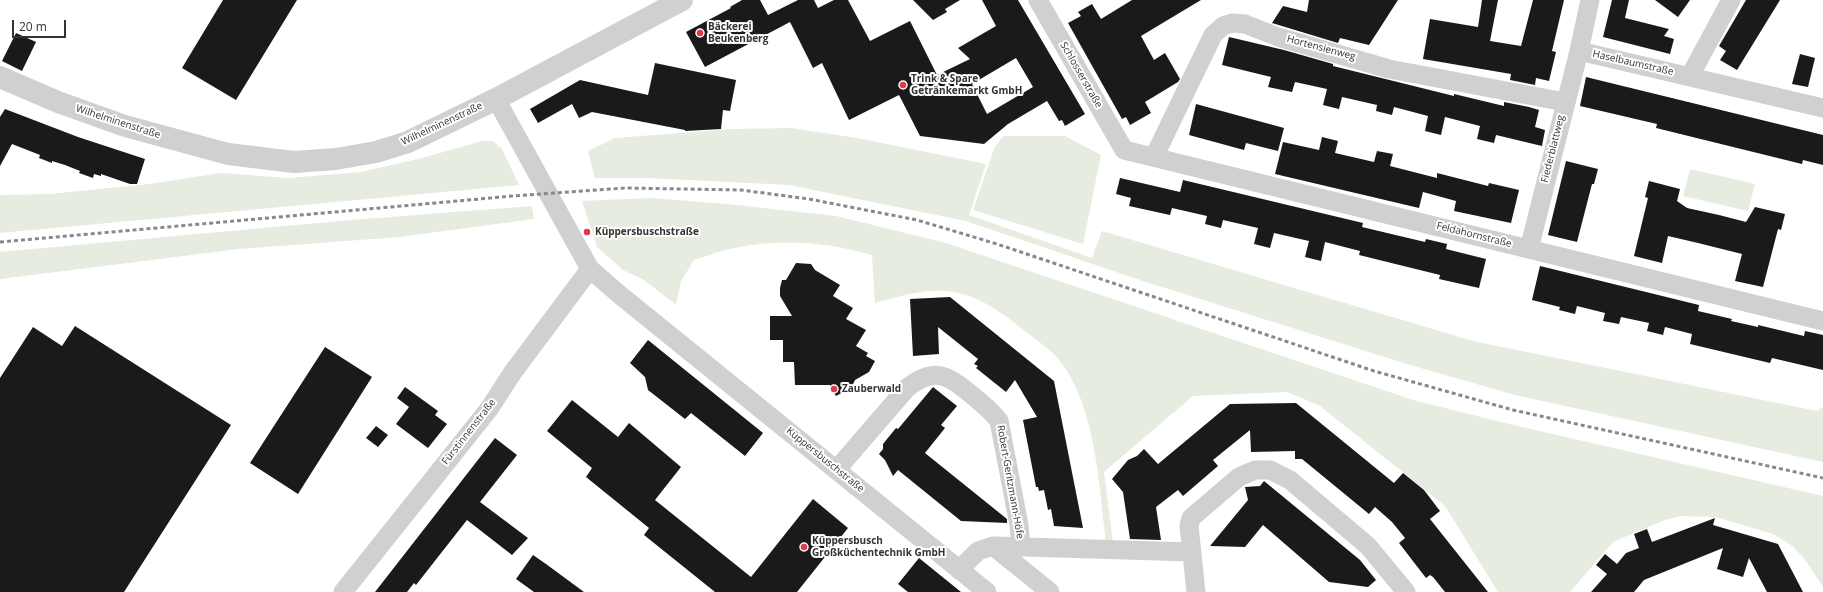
<!DOCTYPE html>
<html>
<head>
<meta charset="utf-8">
<style>
  body { margin:0 }
  #map { position:relative; width:1823px; height:592px; overflow:hidden; background:#fff; font-family:"Open Sans",sans-serif }
  canvas { display:block }
  .scale { position:absolute; left:12px; top:20px; width:54px; height:18px; box-sizing:border-box; border:2px solid #333; border-top:0; padding-left:5px; font-size:12px; line-height:14px; white-space:nowrap; color:#333; -webkit-text-stroke:3px #fff; paint-order:stroke }
</style>
</head>
<body>
<div id="map">
<canvas width="1823" height="592"></canvas>
<div class="scale">20 m</div>
</div>
<script>
const ctx = document.querySelector('canvas').getContext('2d');
ctx.lineJoin = 'round';
function fill(path, color) { ctx.fillStyle = color; ctx.fill(path, 'evenodd'); }
function strokePath(path, color, width, dash) { ctx.strokeStyle = color; ctx.lineWidth = width; ctx.lineCap = dash ? 'butt' : 'round'; ctx.setLineDash(dash || []); ctx.stroke(path); }
function label(font, color, halo, rows, align = 'center') {
  ctx.font = font + ' "Open Sans",sans-serif'; ctx.lineWidth = 4; ctx.setLineDash([]); ctx.textBaseline = 'middle'; ctx.strokeStyle = halo; ctx.fillStyle = color; for (const [text, x, y, turn = 0] of rows) {
    ctx.save(); ctx.translate(x, y); ctx.rotate((+turn || 0) * Math.PI / 180); ctx.textAlign = isNaN(turn) ? turn : align; if (halo) ctx.strokeText(text, 0, 0); ctx.fillText(text, 0, 0); ctx.restore();
  }
}
const green = new Path2D(`
  M 791,128 L 857,138 L 986,164 L 969,215 L 1092,258 L 1102,231 L 1473,341 L 1817,411 L 1823,407 L 1823,462 L 1515,395 L 1410,365 L 1143,281 L 966,221 L 789,185 L 649,178 L 595,178 L 588,151 L 615,138 L 733,129 Z
  M 1003,136 L 1065,136 L 1101,155 L 1083,244 L 973,210 L 994,149 Z
  M 482,141 L 493,141 L 502,149 L 519,185 L 0,233 L 0,195 L 50,194 L 149,184 L 221,173 L 288,178 L 361,172 L 422,158 Z
  M 1690,169 L 1755,184 L 1748,211 L 1683,196 Z
  M 651,198 L 727,204 L 836,216 L 946,243 L 1413,400 L 1509,424 L 1823,496 L 1823,587 L 1804,558 L 1791,545 L 1773,534 L 1716,517 L 1680,516 L 1665,520 L 1613,542 L 1570,592 L 1498,592 L 1445,506 L 1320,406 L 1287,392 L 1193,396 L 1104,472 L 1113,543 L 1106,543 C 1099,486 1096,407 1060,361 C 1051,349 1028,334 1016,324 C 964,283 937,285 875,303 L 872,255 C 828,242 781,238 735,248 C 721,250 708,256 694,260 L 681,281 L 676,305 L 644,280 L 623,270 L 597,247 L 582,201 Z
  M 532,206 L 534,219 L 399,237 L 239,249 L 0,279 L 0,252 L 351,220 Z`);
const building = new Path2D(`
  M 223,0 L 297,0 L 236,100 L 182,68 Z
  M 742,0 L 760,0 L 768,15 L 798,0 L 814,0 L 818,8 L 834,0 L 848,0 L 870,41 L 910,21 L 937,75 L 970,59 L 958,48 L 996,26 L 982,0 L 1018,0 L 1085,114 L 1065,126 L 1062,120 L 1059,121 L 1047,101 L 1008,124 L 984,144 L 920,136 L 899,95 L 849,120 L 822,63 L 813,68 L 790,22 L 705,67 L 686,32 L 731,8 L 730,7 ZM 1016,58 L 1033,87 L 987,114 L 972,84 Z
  M 913,0 L 960,0 L 945,9 L 947,12 L 933,20 Z
  M 1132,0 L 1201,0 L 1141,36 L 1154,60 L 1165,53 L 1180,79 L 1178,82 L 1145,102 L 1151,113 L 1130,125 L 1126,117 L 1122,119 L 1068,23 L 1081,16 L 1078,12 L 1092,4 L 1101,19 Z
  M 1309,0 L 1398,0 L 1369,45 L 1340,38 L 1338,43 L 1272,23 L 1283,6 L 1307,12 Z
  M 1482,0 L 1498,0 L 1490,41 L 1521,46 L 1533,0 L 1564,0 L 1552,51 L 1556,52 L 1549,81 L 1536,78 L 1535,85 L 1510,80 L 1511,74 L 1423,59 L 1430,19 L 1478,27 Z
  M 1612,0 L 1629,0 L 1625,18 L 1669,29 L 1664,36 L 1674,39 L 1670,54 L 1603,37 Z
  M 1655,0 L 1690,0 L 1678,17 Z
  M 1746,0 L 1780,0 L 1737,70 L 1720,60 L 1726,51 L 1719,46 Z
  M 16,33 L 36,42 L 22,71 L 2,61 Z
  M 1229,37 L 1284,50 L 1333,64 L 1333,66 L 1454,96 L 1454,94 L 1504,106 L 1504,102 L 1529,107 L 1539,110 L 1535,127 L 1545,130 L 1542,146 L 1496,135 L 1494,143 L 1477,139 L 1480,126 L 1445,117 L 1441,135 L 1425,131 L 1428,116 L 1394,107 L 1392,115 L 1376,111 L 1377,105 L 1342,97 L 1339,109 L 1323,105 L 1327,89 L 1295,82 L 1292,92 L 1268,87 L 1271,77 L 1222,65 Z
  M 1800,54 L 1815,58 L 1808,87 L 1792,84 Z
  M 655,63 L 736,80 L 730,111 L 723,110 L 721,129 L 685,131 L 685,130 L 592,112 L 579,118 L 572,104 L 538,123 L 530,109 L 580,80 L 648,95 Z
  M 1586,77 L 1823,135 L 1823,165 L 1803,160 L 1802,164 L 1656,128 L 1657,124 L 1580,106 Z
  M 1196,104 L 1284,128 L 1278,151 L 1246,143 L 1244,150 L 1189,135 Z
  M 5,109 L 78,137 L 145,159 L 137,184 L 130,184 L 101,174 L 101,176 L 94,174 L 93,178 L 79,173 L 80,171 L 65,165 L 52,161 L 52,163 L 39,158 L 40,155 L 12,144 L 0,166 L 0,117 Z
  M 1322,137 L 1338,141 L 1335,153 L 1374,162 L 1377,151 L 1393,154 L 1390,166 L 1437,178 L 1437,173 L 1488,186 L 1489,183 L 1519,190 L 1511,223 L 1454,211 L 1456,201 L 1423,192 L 1419,208 L 1275,174 L 1283,142 L 1319,150 Z
  M 1566,161 L 1598,169 L 1594,184 L 1592,184 L 1577,242 L 1548,235 Z
  M 1120,178 L 1180,192 L 1183,180 L 1363,223 L 1362,227 L 1425,242 L 1426,239 L 1447,244 L 1446,249 L 1486,259 L 1479,288 L 1439,279 L 1440,275 L 1359,255 L 1360,251 L 1325,242 L 1321,261 L 1305,257 L 1309,241 L 1274,233 L 1270,248 L 1254,244 L 1258,228 L 1223,220 L 1221,228 L 1205,224 L 1207,216 L 1172,208 L 1170,215 L 1129,206 L 1131,198 L 1116,194 Z
  M 1649,181 L 1680,189 L 1677,201 L 1687,208 L 1719,215 L 1746,222 L 1755,207 L 1785,214 L 1781,230 L 1778,229 L 1763,287 L 1735,281 L 1742,254 L 1698,243 L 1668,236 L 1662,263 L 1634,256 L 1648,198 L 1645,197 Z
  M 796,263 L 811,264 L 815,270 L 840,285 L 833,296 L 853,308 L 846,319 L 866,330 L 856,346 L 868,353 L 866,356 L 875,361 L 869,372 L 855,380 L 851,388 L 836,396 L 830,385 L 795,385 L 794,362 L 783,362 L 783,340 L 770,340 L 770,316 L 792,316 L 780,296 L 780,288 L 782,280 L 786,280 Z
  M 1540,266 L 1699,305 L 1698,311 L 1732,319 L 1731,321 L 1758,327 L 1758,325 L 1804,336 L 1805,331 L 1823,335 L 1823,370 L 1772,358 L 1770,363 L 1690,344 L 1692,334 L 1665,327 L 1663,335 L 1647,331 L 1649,323 L 1621,317 L 1619,324 L 1603,321 L 1605,313 L 1577,306 L 1575,314 L 1559,310 L 1560,307 L 1532,300 Z
  M 950,297 L 1054,381 L 1083,528 L 1054,526 L 1051,509 L 1048,510 L 1044,490 L 1039,491 L 1038,487 L 1036,487 L 1023,420 L 1037,417 L 1015,380 L 1006,392 L 976,368 L 978,366 L 974,364 L 978,359 L 938,327 L 939,354 L 913,356 L 910,299 Z
  M 75,326 L 231,425 L 124,592 L 0,592 L 0,378 L 33,327 L 62,346 Z
  M 648,340 L 763,433 L 745,456 L 691,413 L 685,419 L 648,390 L 645,377 L 630,363 Z
  M 325,347 L 372,377 L 298,494 L 250,463 Z
  M 405,387 L 438,411 L 435,415 L 447,424 L 428,448 L 396,424 L 409,407 L 397,398 Z
  M 933,387 L 957,406 L 941,425 L 945,428 L 925,453 L 1007,519 L 1007,523 L 961,521 L 898,470 L 893,476 L 885,460 L 879,454 L 883,449 L 883,444 L 896,428 L 898,429 Z
  M 572,400 L 618,437 L 629,423 L 681,467 L 655,500 L 751,577 L 813,499 L 848,528 L 797,592 L 715,592 L 644,535 L 649,528 L 586,477 L 592,468 L 547,431 Z
  M 1296,403 L 1394,483 L 1403,473 L 1424,490 L 1440,511 L 1430,519 L 1488,592 L 1445,592 L 1433,577 L 1430,575 L 1426,578 L 1399,543 L 1405,538 L 1392,522 L 1375,507 L 1369,514 L 1302,459 L 1295,459 L 1295,451 L 1251,452 L 1250,430 L 1213,460 L 1218,466 L 1183,496 L 1178,490 L 1156,507 L 1161,540 L 1130,539 L 1123,492 L 1112,479 L 1128,460 L 1137,456 L 1144,449 L 1158,464 L 1230,404 Z
  M 376,426 L 388,435 L 378,447 L 366,438 Z
  M 495,438 L 517,455 L 480,502 L 528,538 L 512,555 L 467,520 L 416,585 L 414,583 L 407,592 L 375,592 Z
  M 1264,481 L 1360,560 L 1376,580 L 1368,587 L 1329,582 L 1263,525 L 1245,547 L 1210,546 L 1248,500 L 1245,487 L 1260,486 Z
  M 1715,518 L 1713,525 L 1778,544 L 1803,592 L 1767,592 L 1749,558 L 1743,577 L 1717,569 L 1723,548 L 1644,580 L 1634,592 L 1591,592 L 1607,574 L 1596,565 L 1605,554 L 1617,564 L 1626,553 L 1639,548 L 1634,534 L 1647,529 L 1652,542 Z
  M 533,555 L 546,564 L 584,592 L 534,592 L 516,579 Z
  M 919,558 L 961,592 L 908,592 L 898,584 Z`);
const minor = new Path2D(`
  M 1038,0 L 1124,150 L 1823,321
  M 1590,0 L 1579,51 L 1823,108
  M 1690,76 L 1731,0
  M 496,99 L 590,269 L 620,295 L 987,592
  M 1154,157 L 1213,35 L 1223,26 L 1232,23 L 1245,24 L 1278,37 L 1389,69 L 1565,102
  M 1529,249 L 1579,51
  M 837,469 L 907,388 C 935,366 947,375 972,395 C 982,404 992,411 999,421 L 1019,525 L 1021,547
  M 993,546 L 1050,592
  M 959,570 L 978,551 L 993,546 L 1191,552
  M 343,592 L 489,409 L 513,372 L 590,269
  M 1196,592 L 1189,526 L 1191,518 L 1239,477 L 1255,470 L 1270,470 L 1290,480 L 1368,546 L 1406,592`);
const tertiary = new Path2D(`
  M 0,77 L 58,102 L 125,126 L 228,154 L 294,162 L 336,159 L 376,152 L 408,142 L 496,99 L 682,0`);
const rail = new Path2D(`
  M 0,242 L 513,196 L 626,188 L 741,190 L 809,199 L 917,220 L 997,244 L 1374,371 L 1513,410 L 1823,478`);
const markers = [
  [700,33,4,"#e63946"],
  [903,85,4,"#e63946"],
  [587,232,4,"#e63946"],
  [834,389,4,"#e63946"],
  [804,547,4,"#e63946"]
];
const poiNames = [
  ["Bäckerei",708,27],
  ["Beukenberg",708,39],
  ["Trink & Spare",911,79],
  ["Getränkemarkt GmbH",911,91],
  ["Küppersbuschstraße",595,232],
  ["Zauberwald",842,389],
  ["Küppersbusch",812,541],
  ["Großküchentechnik GmbH",812,553]
];
const streetNames = [
  ["Hortensienweg",1321,48,15],
  ["Haselbaumstraße",1633,63,13],
  ["Schlosserstraße",1081,75,60],
  ["Wilhelminenstraße",118,122,18],
  ["Wilhelminenstraße",442,124,-25],
  ["Fiederblattweg",1553,149,-76],
  ["Feldahornstraße",1474,235,14],
  ["Fürstinnenstraße",469,432,-52],
  ["Küppersbuschstraße",825,460,39],
  ["Robert-Geritzmann-Höfe",1010,482,80]
];
fill(green, '#e6ecdf');
fill(building, '#1a1a1a');
strokePath(minor, '#d0d0d0', 19);
strokePath(tertiary, '#d0d0d0', 22);
strokePath(rail, '#888', 3, [4, 3]);
for (const [x, y, r, color] of markers) { const dot = new Path2D(); dot.arc(x, y, r, 0, 2 * Math.PI); ctx.fillStyle = color; ctx.fill(dot); strokePath(dot, '#fff', 1.5); }
label('bold 10px', '#333', '#fff', poiNames, 'left');
label('10px', '#333', '#fff', streetNames);
</script>
</body>
</html>
